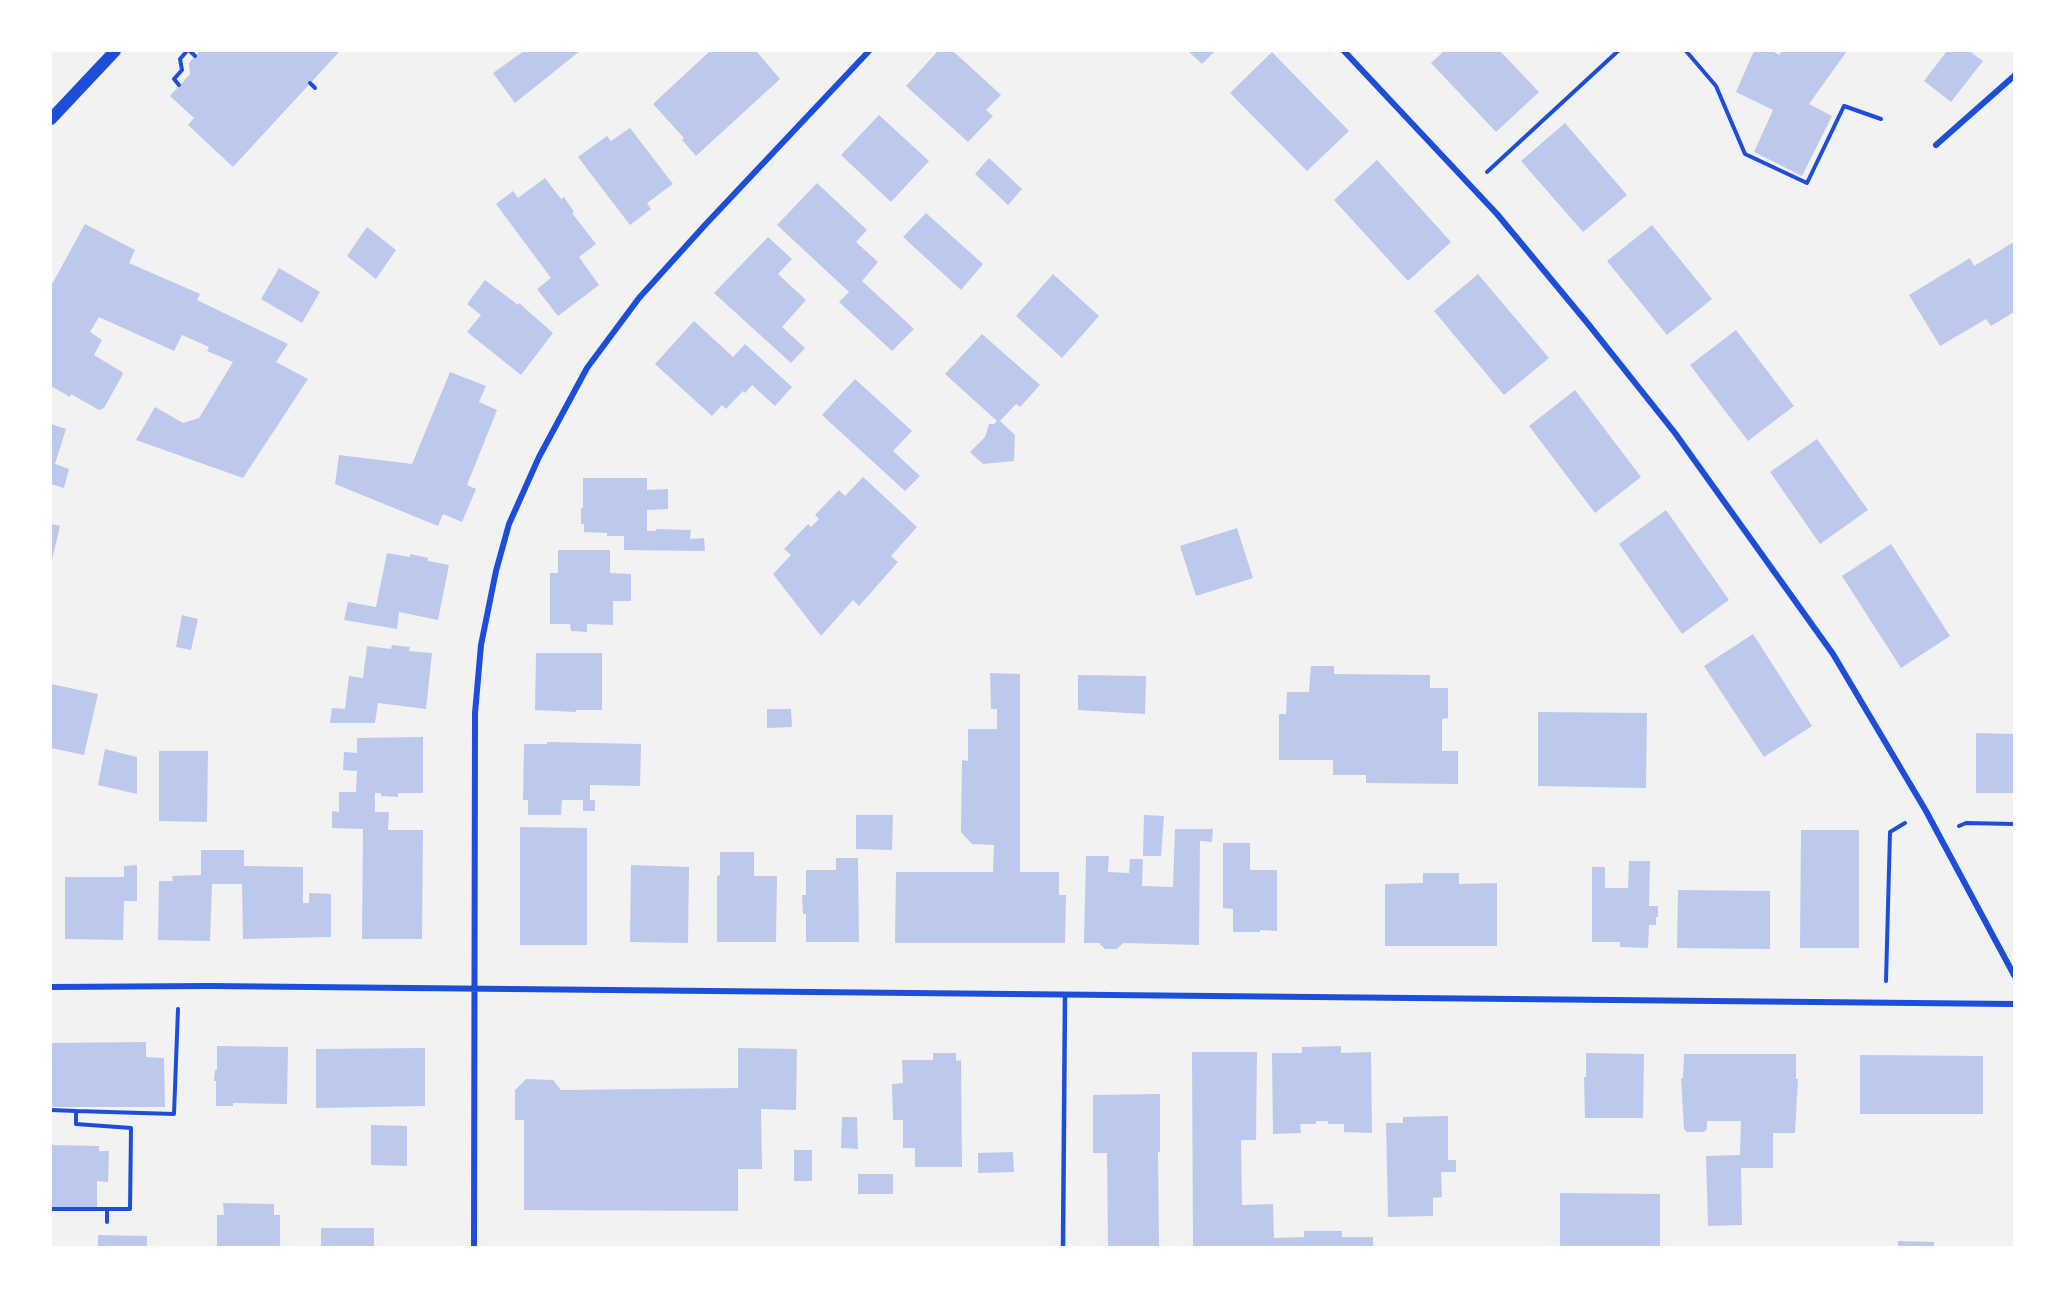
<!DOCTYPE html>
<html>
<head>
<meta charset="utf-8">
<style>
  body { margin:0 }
  #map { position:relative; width:2065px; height:1298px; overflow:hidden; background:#f2f2f2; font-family:"PT Sans Narrow",sans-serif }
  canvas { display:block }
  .frame { position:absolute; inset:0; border:52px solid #fff; pointer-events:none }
</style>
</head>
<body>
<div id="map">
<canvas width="2065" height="1298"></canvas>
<div class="frame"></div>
</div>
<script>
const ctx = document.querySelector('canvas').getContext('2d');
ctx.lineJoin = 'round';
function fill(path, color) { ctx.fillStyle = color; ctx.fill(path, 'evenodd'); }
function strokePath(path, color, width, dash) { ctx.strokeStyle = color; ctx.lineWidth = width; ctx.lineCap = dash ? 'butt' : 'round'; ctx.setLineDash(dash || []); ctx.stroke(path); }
const building = new Path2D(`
  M 200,51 L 340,51 L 233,167 L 188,125 L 194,118 L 170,96 L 190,74 L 189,63 Z
  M 524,51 L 580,51 L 515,103 L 493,73 Z
  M 710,51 L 758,51 L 757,52 L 780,79 L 696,156 L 682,140 L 684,138 L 653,104 Z
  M 938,51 L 953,51 L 1001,95 L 986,110 L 993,116 L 968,142 L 906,86 Z
  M 1188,51 L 1215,51 L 1202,64 Z
  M 1444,51 L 1500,51 L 1539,92 L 1496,132 L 1431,63 Z
  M 1754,51 L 1772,51 L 1779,55 L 1782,51 L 1847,51 L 1809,104 L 1832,116 L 1802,176 L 1754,152 L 1773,110 L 1736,92 Z
  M 1947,51 L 1969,51 L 1983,61 L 1951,102 L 1924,81 Z
  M 1272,52 L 1349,131 L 1307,171 L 1230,93 Z
  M 879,115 L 929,161 L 891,202 L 841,155 Z
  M 1565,123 L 1627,195 L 1583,232 L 1521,161 Z
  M 630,128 L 673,184 L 647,203 L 651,209 L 630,225 L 578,157 L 607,136 L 611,141 Z
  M 989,158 L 1022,189 L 1008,205 L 975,174 Z
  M 1377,160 L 1451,242 L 1408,281 L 1334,200 Z
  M 545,178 L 561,199 L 564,197 L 574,212 L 572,213 L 596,244 L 579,257 L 599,285 L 558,316 L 537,289 L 551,278 L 496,204 L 513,191 L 518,198 Z
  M 817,183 L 867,230 L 856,242 L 878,262 L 862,281 L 914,329 L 892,351 L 839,302 L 849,292 L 777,225 Z
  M 926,213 L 983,264 L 961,290 L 903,237 Z
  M 85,224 L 135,250 L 129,263 L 200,294 L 197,300 L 288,344 L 276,362 L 308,379 L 243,478 L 136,440 L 155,407 L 183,423 L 199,418 L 233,362 L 207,351 L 209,347 L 182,335 L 174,351 L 99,317 L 90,332 L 102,340 L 94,355 L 122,372 L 123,374 L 104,408 L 99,410 L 71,394 L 70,397 L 51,386 L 51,286 Z
  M 1652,225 L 1712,299 L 1667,335 L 1607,261 Z
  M 367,227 L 396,250 L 376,279 L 347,256 Z
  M 768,237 L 792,259 L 778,274 L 806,300 L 782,327 L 805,348 L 791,363 L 714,293 Z
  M 2014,242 L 2014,312 L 1991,326 L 1986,319 L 1940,346 L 1909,295 L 1970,258 L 1974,266 Z
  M 279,268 L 320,292 L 302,323 L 261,299 Z
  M 1053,274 L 1099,316 L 1062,358 L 1016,316 Z
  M 1478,274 L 1549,358 L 1504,395 L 1434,311 Z
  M 485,280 L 518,305 L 519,303 L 553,333 L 521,375 L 467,332 L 481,315 L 467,304 Z
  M 694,321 L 733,357 L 745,344 L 792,387 L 775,406 L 752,385 L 745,393 L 743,391 L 726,409 L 722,405 L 712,416 L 655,364 Z
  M 1736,330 L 1794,406 L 1748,441 L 1690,365 Z
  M 982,334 L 1040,385 L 1020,407 L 1016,404 L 1000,421 L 1015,435 L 1014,461 L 983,464 L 970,452 L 985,437 L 989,424 L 994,424 L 997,421 L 945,374 Z
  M 450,372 L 486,386 L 479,402 L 497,410 L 467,485 L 476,489 L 462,522 L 443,514 L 438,526 L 335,484 L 339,455 L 412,464 Z
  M 855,379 L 912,431 L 893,451 L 920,476 L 905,491 L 822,415 Z
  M 1575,390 L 1641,477 L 1595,513 L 1529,426 Z
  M 51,424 L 66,429 L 55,464 L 69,469 L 64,488 L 51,484 Z
  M 1817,439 L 1868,510 L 1820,544 L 1770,472 Z
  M 863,477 L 917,527 L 891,556 L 898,562 L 859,606 L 853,600 L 821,636 L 773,574 L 791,555 L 784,549 L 808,524 L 811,527 L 819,519 L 815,515 L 839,490 L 845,496 Z
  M 583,478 L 647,478 L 647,490 L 668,489 L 668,509 L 647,510 L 647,531 L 656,531 L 656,529 L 691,530 L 690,539 L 704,538 L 705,551 L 624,550 L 624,536 L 607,536 L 607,533 L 584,532 L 584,524 L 581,524 L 581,508 L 583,508 Z
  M 1666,510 L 1729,600 L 1682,634 L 1619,544 Z
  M 51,524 L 60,526 L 52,560 L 51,560 Z
  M 1237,528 L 1253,578 L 1196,596 L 1180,546 Z
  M 1891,544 L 1950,636 L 1901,668 L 1842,576 Z
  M 558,550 L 610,550 L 610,573 L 631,574 L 631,601 L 613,601 L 613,625 L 587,624 L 587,632 L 571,631 L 570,624 L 550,624 L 550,573 L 558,573 Z
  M 387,553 L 410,557 L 410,554 L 428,558 L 428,561 L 449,565 L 438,620 L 399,612 L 397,629 L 344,620 L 348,602 L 376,607 Z
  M 182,615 L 198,619 L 191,650 L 176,647 Z
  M 1753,634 L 1812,726 L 1764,757 L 1704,666 Z
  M 392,645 L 410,647 L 409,651 L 432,653 L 426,709 L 378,703 L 375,723 L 330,723 L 332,708 L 345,709 L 349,676 L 363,678 L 367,646 L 391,649 Z
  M 536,653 L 602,653 L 602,710 L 576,710 L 576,712 L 535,710 Z
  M 1311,666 L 1334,666 L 1334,674 L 1430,675 L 1430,688 L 1448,688 L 1448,718 L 1442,719 L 1442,751 L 1458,751 L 1458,784 L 1366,783 L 1366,775 L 1333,775 L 1333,760 L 1279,760 L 1279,714 L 1286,714 L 1287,692 L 1309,692 Z
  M 990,673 L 1020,674 L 1020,872 L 1059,872 L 1059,895 L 1066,895 L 1065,943 L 895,943 L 896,872 L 993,872 L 994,845 L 972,844 L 961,832 L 962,760 L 968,761 L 968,729 L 997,729 L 997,709 L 991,709 Z
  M 1078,675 L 1146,676 L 1145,714 L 1078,710 Z
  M 51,684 L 98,694 L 84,755 L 51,748 Z
  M 767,709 L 791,709 L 792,727 L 767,728 Z
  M 1538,712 L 1647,713 L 1646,788 L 1538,786 Z
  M 1976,733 L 2014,734 L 2014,793 L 1976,793 Z
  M 423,737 L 423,793 L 398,793 L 398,797 L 381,796 L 381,793 L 375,793 L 375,812 L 389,812 L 388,830 L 423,830 L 422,939 L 362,939 L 363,829 L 332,828 L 332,811 L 339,812 L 339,792 L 356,792 L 357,771 L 343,770 L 344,752 L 357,753 L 357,738 Z
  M 547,742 L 641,744 L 640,786 L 590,785 L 590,800 L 595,800 L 595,811 L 583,811 L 583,800 L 562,800 L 561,815 L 528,815 L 528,800 L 523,800 L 524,744 L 547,744 Z
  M 105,749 L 137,757 L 137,794 L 98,785 Z
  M 159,751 L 208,751 L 207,822 L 159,821 Z
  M 856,815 L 893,815 L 892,850 L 856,849 Z
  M 1144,815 L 1164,816 L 1161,856 L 1143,856 Z
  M 520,827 L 587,828 L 587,945 L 520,945 Z
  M 1175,829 L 1213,829 L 1212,842 L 1200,841 L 1199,945 L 1123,943 L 1117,949 L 1105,949 L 1099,943 L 1084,943 L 1086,856 L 1109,856 L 1108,872 L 1129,873 L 1130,859 L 1143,859 L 1142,886 L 1173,887 Z
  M 1801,830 L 1859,830 L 1859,948 L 1800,948 Z
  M 1223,843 L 1250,843 L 1250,870 L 1277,870 L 1277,931 L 1260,930 L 1260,932 L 1233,932 L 1233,909 L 1223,908 Z
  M 201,850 L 244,850 L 244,866 L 303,867 L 303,903 L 309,903 L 309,893 L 331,894 L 331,937 L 243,939 L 242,884 L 212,884 L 210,941 L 158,940 L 159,881 L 173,881 L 172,876 L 201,875 Z
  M 720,852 L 754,852 L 754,876 L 777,876 L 776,942 L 717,942 L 717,876 L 720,875 Z
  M 836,858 L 858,858 L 859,942 L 806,942 L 806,914 L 803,914 L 802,895 L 806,895 L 806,870 L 836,870 Z
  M 1629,861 L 1650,861 L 1649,906 L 1658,906 L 1658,917 L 1656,917 L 1656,925 L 1649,925 L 1648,948 L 1620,947 L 1620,942 L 1592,942 L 1592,867 L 1605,867 L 1605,888 L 1628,888 Z
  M 137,865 L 137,901 L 124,901 L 123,940 L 65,939 L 65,877 L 124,877 L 124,866 Z
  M 631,865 L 689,867 L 688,943 L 630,942 Z
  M 1423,873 L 1459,873 L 1459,884 L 1497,883 L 1497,946 L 1385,946 L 1385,884 L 1423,883 Z
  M 1678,890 L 1770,891 L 1770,949 L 1677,948 Z
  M 146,1042 L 146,1057 L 164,1058 L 165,1107 L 51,1107 L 51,1043 Z
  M 217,1046 L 288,1047 L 287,1104 L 233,1103 L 233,1106 L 216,1106 L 216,1081 L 214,1081 L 215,1070 L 217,1070 Z
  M 1341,1046 L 1341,1053 L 1371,1052 L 1372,1133 L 1344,1132 L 1344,1124 L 1328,1124 L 1328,1121 L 1316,1121 L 1316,1124 L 1300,1124 L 1301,1133 L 1273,1134 L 1272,1053 L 1302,1053 L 1302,1047 Z
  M 425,1048 L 425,1106 L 316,1108 L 316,1049 Z
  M 738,1048 L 797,1049 L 796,1110 L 761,1109 L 762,1169 L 738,1169 L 738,1211 L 524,1210 L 524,1120 L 515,1120 L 515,1090 L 526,1079 L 553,1080 L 561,1090 L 738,1088 Z
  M 1192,1052 L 1257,1052 L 1256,1140 L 1241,1140 L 1242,1205 L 1273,1204 L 1274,1238 L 1304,1237 L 1304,1231 L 1342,1231 L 1342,1237 L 1373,1237 L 1373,1247 L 1193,1247 Z
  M 933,1053 L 956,1053 L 956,1061 L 961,1060 L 962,1167 L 915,1167 L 915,1148 L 903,1148 L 903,1120 L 893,1120 L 892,1084 L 903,1083 L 902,1060 L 933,1060 Z
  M 1586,1053 L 1644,1054 L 1643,1118 L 1585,1118 L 1584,1077 L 1586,1077 Z
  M 1684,1054 L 1796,1054 L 1796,1079 L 1798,1079 L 1795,1133 L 1773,1133 L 1773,1168 L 1741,1168 L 1742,1225 L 1708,1226 L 1706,1156 L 1740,1155 L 1741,1121 L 1707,1121 L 1707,1129 L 1704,1132 L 1687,1132 L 1684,1129 L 1681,1078 L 1683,1078 Z
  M 1860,1055 L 1983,1056 L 1983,1114 L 1860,1114 Z
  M 1160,1094 L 1160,1152 L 1158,1152 L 1159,1247 L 1108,1247 L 1107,1153 L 1093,1153 L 1093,1095 Z
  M 1448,1116 L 1448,1160 L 1456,1160 L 1456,1172 L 1441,1172 L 1442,1197 L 1433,1198 L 1433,1216 L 1388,1217 L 1386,1123 L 1403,1123 L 1403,1117 Z
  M 842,1117 L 857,1117 L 858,1149 L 841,1148 Z
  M 371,1125 L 407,1126 L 407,1166 L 371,1165 Z
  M 51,1145 L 99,1146 L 99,1151 L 109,1151 L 108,1182 L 97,1181 L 97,1208 L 51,1207 Z
  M 794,1150 L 812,1150 L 812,1181 L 794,1181 Z
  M 1013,1152 L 1014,1172 L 978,1173 L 978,1153 Z
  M 858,1174 L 893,1174 L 893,1194 L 858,1194 Z
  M 1560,1193 L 1660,1194 L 1660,1247 L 1560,1247 Z
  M 223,1203 L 274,1204 L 274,1215 L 280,1215 L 280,1247 L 217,1247 L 217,1215 L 224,1215 Z
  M 321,1228 L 374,1228 L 374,1247 L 321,1247 Z
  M 98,1235 L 147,1236 L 147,1247 L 98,1247 Z
  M 1898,1241 L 1934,1242 L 1934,1247 L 1898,1247 Z`);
const path = new Path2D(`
  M 190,51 L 195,56
  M 1686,51 L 1716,86 L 1745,154 L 1807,183 L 1844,106 L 1881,119
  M 310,83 L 315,88
  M 179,85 L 174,79 L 182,70 L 180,59 L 187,51
  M 1487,172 L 1618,51
  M 1959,826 L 1966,823 L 2014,824
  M 1886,981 L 1890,832 L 1905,823
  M 51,1110 L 76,1111 L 76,1124 L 131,1128 L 130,1209 L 51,1209
  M 76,1111 L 174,1114 L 178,1009
  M 107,1222 L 107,1210`);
const service = new Path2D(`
  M 1063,1247 L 1065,995`);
const minor = new Path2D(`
  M 1344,51 L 1497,214 L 1589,325 L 1675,433 L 1833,654 L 1926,811 L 2014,975
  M 1936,145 L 2014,76
  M 51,987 L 209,986 L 2014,1004
  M 474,1247 L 475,713 L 481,645 L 496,571 L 509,524 L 539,457 L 587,368 L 639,298 L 705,225 L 869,51`);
const secondary = new Path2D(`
  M 51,119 L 115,51`);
fill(building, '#bdc9ec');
strokePath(path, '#1d4ed8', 4);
strokePath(service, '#1d4ed8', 4.5);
strokePath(minor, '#1d4ed8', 6);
strokePath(secondary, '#1d4ed8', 12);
</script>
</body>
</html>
